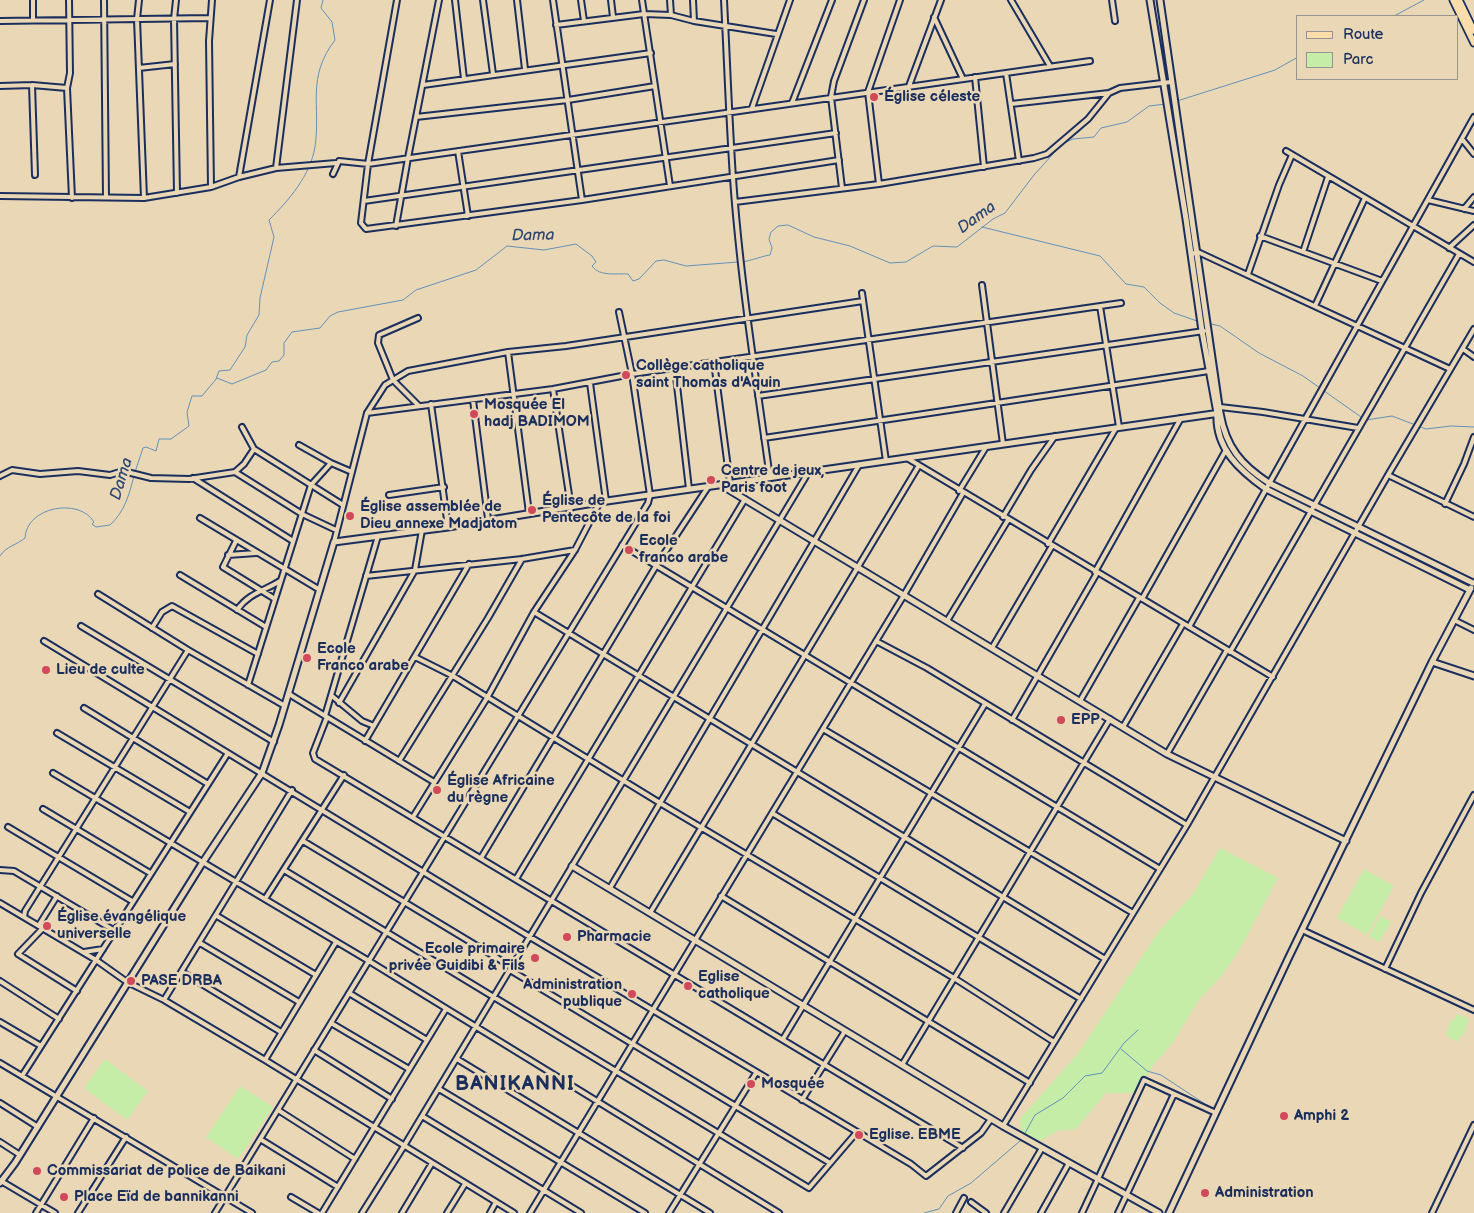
<!DOCTYPE html>
<html>
<head>
<meta charset="utf-8">
<style>
  body { margin:0 }
  #map { position:relative; width:1474px; height:1213px; overflow:hidden; background:#ead7b5; font-family:"Balsamiq Sans",sans-serif }
  canvas { display:block }
  .legend { position:absolute; left:1296px; top:15px; width:162px; height:65px; box-sizing:border-box; background:#ead7b5; border:1px solid #979492; margin:0; padding:6px 9px; list-style:none; font-size:15px; color:#1b2f5e }
  .legend li { display:flex; align-items:center; gap:10px; height:25px }
  .legend b { width:25px; border:1px solid #979492 }
</style>
</head>
<body>
<div id="map">
<canvas width="1474" height="1213"></canvas>
<ul class="legend">
<li><b style="height:6px;background:#fbddab"></b>Route</li>
<li><b style="height:14px;background:#c5eda8"></b>Parc</li>
</ul>
</div>
<script>
const ctx = document.querySelector('canvas').getContext('2d');
ctx.lineJoin = 'round';
function fill(path, color) { ctx.fillStyle = color; ctx.fill(path, 'evenodd'); }
function strokePath(path, color, width, dash) { ctx.strokeStyle = color; ctx.lineWidth = width; ctx.lineCap = dash ? 'butt' : 'round'; ctx.setLineDash(dash || []); ctx.stroke(path); }
function label(font, color, halo, rows, align = 'center') {
  ctx.font = font + ' "Balsamiq Sans",sans-serif'; ctx.lineWidth = 5; ctx.setLineDash([]); ctx.textBaseline = 'middle'; ctx.strokeStyle = halo; ctx.fillStyle = color; for (const [text, x, y, turn = 0] of rows) {
    ctx.save(); ctx.translate(x, y); ctx.rotate((+turn || 0) * Math.PI / 180); ctx.textAlign = isNaN(turn) ? turn : align; if (halo) ctx.strokeText(text, 0, 0); ctx.fillText(text, 0, 0); ctx.restore();
  }
}
const green = new Path2D(`
  M 1220,848 L 1278,878 L 1240,949 L 1223,974 L 1198,1001 L 1174,1041 L 1152,1067 L 1136,1093 L 1106,1093 L 1076,1129 L 1057,1131 L 1040,1141 L 1021,1131 L 1020,1119 L 1079,1052 L 1158,932 L 1193,894 Z
  M 1364,869 L 1394,886 L 1367,935 L 1337,918 Z
  M 1380,916 L 1391,922 L 1379,942 L 1369,936 Z
  M 1457,1014 L 1469,1019 L 1463,1037 L 1460,1036 L 1457,1042 L 1446,1036 L 1451,1019 L 1454,1020 Z
  M 105,1059 L 148,1091 L 127,1120 L 84,1088 Z
  M 240,1086 L 273,1107 L 238,1159 L 206,1137 Z`);
const stream = new Path2D(`
  M 1394,16 L 1424,0
  M 1177,101 L 1275,70 L 1298,57
  M 982,227 L 1100,256 L 1126,284 L 1144,287 L 1160,303 L 1174,313 L 1197,321
  M 742,262 C 750,261 766,255 770,255 L 772,248 L 769,239 L 771,232 L 778,226 L 788,225 L 814,237 L 850,246 L 890,263 L 906,262 L 933,246 L 957,247 L 993,219 L 1005,213 L 1034,175 L 1062,144 L 1073,139 L 1094,137 L 1101,128 L 1127,122 L 1149,106 L 1166,104
  M 1211,324 L 1220,326 L 1259,353 L 1303,376 L 1361,417
  M 216,379 L 219,371 L 230,370 L 245,347 L 247,335 L 259,315 L 260,298 L 274,237 L 269,220 C 289,200 310,176 315,147 C 321,105 306,78 335,40 L 332,22 L 321,8 L 323,0
  M 1366,420 L 1392,416 L 1426,429 L 1451,426 L 1474,427
  M 135,472 L 143,448 L 146,447 L 156,451 L 159,439 L 171,439 L 189,426 L 187,412 L 192,396 L 202,396 L 217,378 L 232,384 L 266,370 L 272,362 L 279,361 L 284,355 L 284,343 L 292,332 L 320,328 L 330,316 L 338,312 L 403,300 L 416,290 L 476,270 L 507,246 L 544,250 L 576,244 L 592,256 L 596,262 L 592,266 C 600,277 616,273 628,274 L 633,281 L 639,279 L 656,261 L 664,260 L 686,266 L 738,262
  M 0,556 C 6,546 17,545 25,538 C 26,507 79,497 94,522 L 92,524 L 96,527 L 110,525 C 125,511 129,495 134,476
  M 1121,1049 L 1147,1071 L 1161,1075 L 1205,1104
  M 1024,1135 L 1035,1115 L 1063,1098 L 1085,1076 L 1102,1073 L 1124,1043 L 1138,1030
  M 924,1213 L 939,1209 L 948,1196 L 971,1183 L 1020,1141`);
const street = new Path2D(`
  M 69,0 L 70,73 L 67,88 L 72,198
  M 104,0 L 106,197
  M 139,0 L 137,19 L 144,198
  M 176,0 L 174,19 L 177,193
  M 397,0 L 368,164 L 361,223 L 366,229 L 582,200 L 839,160
  M 455,0 L 464,79
  M 483,0 L 493,74
  M 517,0 L 525,69
  M 553,0 L 582,200
  M 581,0 L 584,21
  M 611,0 L 613,17
  M 642,0 L 670,186
  M 670,0 L 671,15
  M 693,0 L 694,21
  M 724,0 C 727,59 729,118 733,178 C 740,278 756,378 770,478
  M 1011,0 L 1050,66
  M 1112,0 L 1115,21
  M 934,17 L 963,79
  M 33,20 L 33,0
  M 0,21 L 209,18
  M 556,25 L 644,14 L 671,15 L 694,21 L 776,34
  M 139,68 L 175,64
  M 1006,73 L 1019,161
  M 975,77 L 984,167
  M 32,85 L 35,175
  M 423,85 L 651,53
  M 0,86 L 32,85 L 67,88
  M 909,86 L 941,0
  M 792,103 L 832,0
  M 1011,104 L 1109,93
  M 752,108 L 790,0
  M 416,117 L 568,100 L 655,86
  M 1462,139 L 1474,154
  M 458,151 L 468,216
  M 1286,151 L 1474,262
  M 276,168 L 297,0
  M 333,174 L 339,161 L 368,164 L 1090,61
  M 239,177 L 270,0
  M 879,184 L 868,92 L 900,0
  M 211,187 L 209,41 L 212,0
  M 842,188 L 831,97 L 834,81 L 864,0
  M 0,196 L 144,198 L 211,187 L 239,177 L 276,168 L 336,163
  M 1428,200 L 1474,211
  M 364,201 L 836,133
  M 735,202 L 879,184 L 1034,158 L 1047,154 L 1088,119 L 1109,93 L 1120,88 L 1171,82
  M 1464,209 L 1474,197
  M 396,226 L 408,158 L 439,0
  M 1260,236 L 1382,281
  M 1449,248 L 1474,225
  M 1303,252 L 1328,177
  M 1192,254 L 1198,252 L 1213,259 L 1450,369
  M 1248,274 L 1279,185 L 1292,155
  M 982,285 L 1003,444
  M 862,293 L 886,461
  M 1100,306 L 1119,427
  M 1315,306 L 1365,198
  M 418,318 L 379,335 L 378,343 L 393,380 L 419,406
  M 1463,349 L 1474,357
  M 508,352 L 529,513
  M 714,362 L 730,483
  M 675,368 L 689,489
  M 590,383 L 606,501
  M 553,389 L 571,508
  M 758,396 L 1204,331
  M 473,400 L 488,519
  M 431,404 L 448,527
  M 1220,407 L 1263,412 L 1358,428
  M 367,413 L 553,389 L 632,374 L 1121,303
  M 242,427 L 254,449 L 343,505
  M 764,438 L 1209,371
  M 299,445 L 331,463 L 352,472
  M 907,458 L 1273,677
  M 859,465 L 660,803 L 954,978 L 1054,1042
  M 235,472 L 302,514 L 336,530
  M 1388,475 L 1474,517
  M 0,476 L 12,470 L 40,474 L 78,471 L 110,475 L 123,471 L 151,478 L 189,479 L 235,472 L 244,464 L 254,449
  M 193,478 L 293,541
  M 959,491 L 986,447
  M 389,495 L 444,487
  M 1445,504 L 1464,464 L 1474,437
  M 1003,517 L 1031,470 L 1055,436
  M 200,518 L 320,590
  M 236,541 L 223,567 L 275,599
  M 334,542 L 367,413 L 385,385 L 408,371 L 508,352 L 566,346 L 863,301
  M 1048,544 L 1116,428
  M 622,545 L 1160,869
  M 228,555 L 256,553
  M 1095,572 L 1181,418
  M 180,575 L 266,627
  M 366,576 L 522,559 L 575,550
  M 98,594 L 188,650 L 285,706
  M 1142,599 L 1226,450
  M 237,610 C 249,593 264,591 280,581
  M 534,612 L 1105,959
  M 1454,620 L 1474,630
  M 947,621 L 1008,520
  M 81,626 L 274,742
  M 1189,627 L 1474,117
  M 152,628 L 162,612 L 172,606 L 258,654
  M 44,641 L 530,937 L 911,1164 L 926,1176 L 981,1133 L 991,1119
  M 876,641 L 927,668 L 1187,825
  M 992,648 L 1052,546
  M 1230,652 L 1459,254
  M 415,657 L 453,676 L 660,803 L 610,888
  M 248,685 L 311,485 L 331,463
  M 289,694 L 434,782
  M 332,696 L 362,721 L 374,726
  M 1080,701 L 1139,598
  M 339,703 L 415,570 L 422,530
  M 84,708 L 208,784
  M 325,716 L 378,536
  M 327,717 L 313,753 L 315,759 L 963,1148
  M 1012,720 L 1097,573
  M 1123,727 L 1183,624
  M 823,729 L 1133,913
  M 57,733 L 190,812
  M 365,741 L 469,564
  M 1167,754 L 1227,650
  M 399,761 L 488,618 L 522,559
  M 53,773 L 369,961 L 779,1213
  M 43,809 L 150,873
  M 772,813 L 1081,999
  M 413,817 L 487,698 L 534,612 L 575,550 L 600,502
  M 8,827 L 132,901
  M 303,841 L 512,967
  M 481,858 L 656,566 L 708,487
  M 0,870 L 14,871 L 115,931
  M 284,870 L 809,1188 L 857,1132
  M 516,879 L 745,499
  M 721,896 L 1030,1083
  M 265,899 L 344,775
  M 0,903 L 96,960 L 127,982 L 164,1000 L 265,1060 L 514,1213
  M 650,913 L 918,467
  M 217,916 L 316,975
  M 24,917 L 25,911 L 188,650
  M 39,925 L 57,896
  M 44,927 L 18,954 L 77,991
  M 1302,930 L 1474,1010
  M 200,943 L 299,1002
  M 84,952 L 103,949
  M 1385,969 L 1421,893 L 1474,795
  M 510,970 L 830,1163
  M 182,972 L 281,1032
  M 0,981 L 59,1019
  M 349,993 L 427,1040
  M 164,1000 L 292,790
  M 0,1022 L 41,1046
  M 331,1023 L 409,1069
  M 783,1039 L 985,704
  M 314,1050 L 392,1099
  M 457,1059 L 710,1213
  M 265,1060 L 336,942
  M 0,1063 L 252,1213
  M 902,1065 L 1110,719
  M 22,1076 L 228,753
  M 439,1089 L 645,1213
  M 802,1100 L 845,1031
  M 0,1103 L 38,1127
  M 278,1110 L 355,1159
  M 422,1116 L 581,1213
  M 1003,1126 L 1187,825 L 1388,475 L 1474,329
  M 260,1139 L 338,1187
  M 0,1142 L 20,1155
  M 1,1181 L 55,1213
  M 291,1197 L 318,1213
  M 971,1202 L 986,1213
  M 36,1213 L 94,1118
  M 78,1213 L 126,1137
  M 215,1213 L 648,503 L 650,495 L 632,374 L 619,312
  M 322,1213 L 446,1009
  M 362,1213 L 404,1146 L 808,473
  M 402,1213 L 432,1163
  M 447,1213 L 465,1184
  M 490,1213 L 496,1202
  M 530,1213 L 904,595 L 963,493
  M 669,1213 L 756,1073
  M 956,1213 L 964,1198
  M 1004,1213 L 1042,1148
  M 1041,1213 L 1069,1163
  M 1082,1213 L 1144,1080 L 1216,1113
  M 1118,1213 L 1174,1094
  M 1432,1213 L 1474,1125`);
const secondary = new Path2D(`
  M 1150,0 L 1186,219 L 1202,331 L 1217,413 C 1215,448 1239,470 1266,489 L 1470,590
  M 1160,0 L 1220,413 C 1226,447 1241,465 1269,483 L 1473,583
  M 721,485 L 1167,754 L 1346,841
  M 1432,662 L 1474,676
  M 572,866 L 1003,1126 L 1159,1213
  M 0,1183 L 15,1163 L 203,862 L 262,773 L 279,725 L 334,542 L 448,527 L 600,502 L 1220,413
  M 1169,1213 L 1288,959 L 1432,662 L 1471,588`);
const primary = new Path2D(`
  M 1453,0 L 1474,43
  M 1459,0 L 1474,31`);
const markers = [
  [874,97,5,"#d1495b"],
  [626,375,5,"#d1495b"],
  [474,414,5,"#d1495b"],
  [711,480,5,"#d1495b"],
  [532,510,5,"#d1495b"],
  [350,516,5,"#d1495b"],
  [629,550,5,"#d1495b"],
  [307,658,5,"#d1495b"],
  [46,670,5,"#d1495b"],
  [1061,720,5,"#d1495b"],
  [437,790,5,"#d1495b"],
  [47,926,5,"#d1495b"],
  [567,937,5,"#d1495b"],
  [535,958,5,"#d1495b"],
  [131,981,5,"#d1495b"],
  [688,986,5,"#d1495b"],
  [632,994,5,"#d1495b"],
  [751,1084,5,"#d1495b"],
  [1284,1116,5,"#d1495b"],
  [859,1135,5,"#d1495b"],
  [37,1171,5,"#d1495b"],
  [1205,1193,5,"#d1495b"],
  [64,1197,5,"#d1495b"]
];
const poiNames = [
  ["Église céleste",884,97],
  ["Collège catholique",636,366],
  ["saint Thomas d'Aquin",636,383],
  ["Mosquée El",484,405],
  ["hadj BADIMOM",484,422],
  ["Centre de jeux,",721,471],
  ["Paris foot",721,488],
  ["Église de",542,501],
  ["Pentecôte de la foi",542,518],
  ["Église assemblée de",360,507],
  ["Dieu annexe Madjatom",360,524],
  ["Ecole",639,541],
  ["franco arabe",639,558],
  ["Ecole",317,649],
  ["Franco arabe",317,666],
  ["Lieu de culte",56,670],
  ["EPP",1071,720],
  ["Église Africaine",447,781],
  ["du règne",447,798],
  ["Église évangélique",57,917],
  ["universelle",57,934],
  ["Pharmacie",577,937],
  ["Ecole primaire",525,949,"right"],
  ["privée Guidibi & Fils",525,966,"right"],
  ["Eglise",698,977],
  ["catholique",698,994],
  ["PASE DRBA",141,981],
  ["Administration",622,985,"right"],
  ["publique",622,1002,"right"],
  ["Mosquée",761,1084],
  ["Amphi 2",1294,1116],
  ["Eglise. EBME",869,1135],
  ["Commissariat de police de Baikani",47,1171],
  ["Administration",1215,1193],
  ["Place Eïd de bannikanni",74,1197]
];
const waterNames = [
  ["Dama",977,218,-36],
  ["Dama",533,236,-1],
  ["Dama",122,479,-73]
];
const districtNames = [
  ["BANIKANNI",515,1085]
];
fill(green, '#c5eda8');
strokePath(stream, '#6491b9', 1);
strokePath(street, '#1b2f5e', 8);
strokePath(secondary, '#1b2f5e', 9);
strokePath(primary, '#1b2f5e', 9);
strokePath(street, '#ead7b5', 4);
strokePath(secondary, '#ead7b5', 5);
strokePath(primary, '#fbddab', 5.5);
for (const [x, y, r, color] of markers) { const dot = new Path2D(); dot.arc(x, y, r, 0, 2 * Math.PI); ctx.fillStyle = color; ctx.fill(dot); strokePath(dot, '#ead7b5', 2); }
label('bold 15px', '#1b2f5e', '#ead7b5', poiNames, 'left');
label('italic 16px', '#2d4775', '#ead7b5', waterNames);
ctx.letterSpacing = '1px';
label('bold 20px', '#1b2f5e', '#ead7b5', districtNames);
ctx.letterSpacing = '0px';
</script>
</body>
</html>
